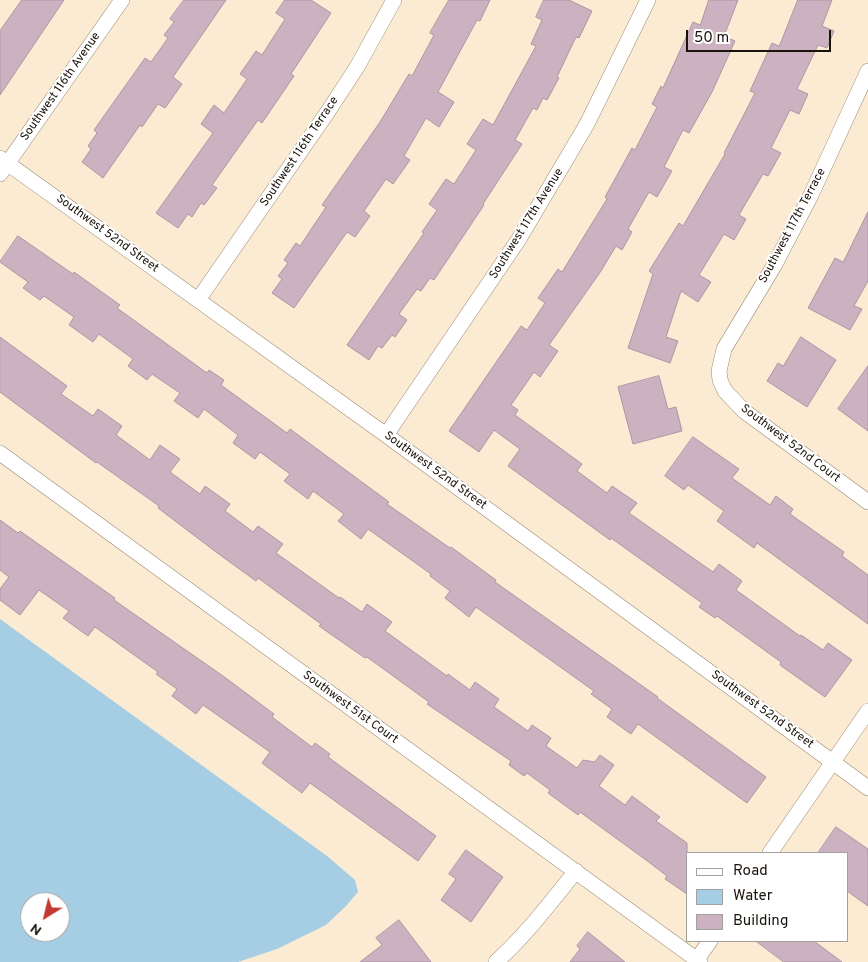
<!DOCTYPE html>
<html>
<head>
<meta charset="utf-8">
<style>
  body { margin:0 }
  #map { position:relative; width:868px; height:962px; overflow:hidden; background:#fcebd3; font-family:Overpass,sans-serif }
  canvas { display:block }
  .legend { position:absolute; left:686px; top:852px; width:162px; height:90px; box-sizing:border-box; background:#fff; border:1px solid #a3a19d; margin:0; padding:6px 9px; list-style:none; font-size:15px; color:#19130b }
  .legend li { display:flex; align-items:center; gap:10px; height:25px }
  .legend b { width:25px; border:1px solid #a3a19d }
  .north { position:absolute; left:20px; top:892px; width:50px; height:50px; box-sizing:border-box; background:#fff; border:1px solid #a3a19d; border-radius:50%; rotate:216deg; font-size:14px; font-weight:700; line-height:20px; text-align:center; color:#19130b }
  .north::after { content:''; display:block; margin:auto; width:18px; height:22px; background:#c53731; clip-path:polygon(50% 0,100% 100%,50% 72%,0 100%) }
  .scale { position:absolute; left:686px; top:30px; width:145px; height:22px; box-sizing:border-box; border:2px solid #19130b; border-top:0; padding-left:6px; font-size:15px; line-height:18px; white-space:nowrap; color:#19130b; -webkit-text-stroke:4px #fff; paint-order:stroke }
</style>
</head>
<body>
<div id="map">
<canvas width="868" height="962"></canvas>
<ul class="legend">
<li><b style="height:6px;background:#fff"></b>Road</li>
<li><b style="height:14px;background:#a5cee4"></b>Water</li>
<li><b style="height:14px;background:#ccb1c0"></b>Building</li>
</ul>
<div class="north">N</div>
<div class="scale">50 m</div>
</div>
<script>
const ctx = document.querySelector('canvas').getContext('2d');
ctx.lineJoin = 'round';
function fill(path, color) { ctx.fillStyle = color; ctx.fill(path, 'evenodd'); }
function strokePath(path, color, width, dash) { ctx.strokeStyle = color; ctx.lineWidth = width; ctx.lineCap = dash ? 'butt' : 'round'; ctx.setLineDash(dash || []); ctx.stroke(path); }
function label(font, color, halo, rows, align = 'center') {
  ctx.font = font + ' Overpass,sans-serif'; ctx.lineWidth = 4; ctx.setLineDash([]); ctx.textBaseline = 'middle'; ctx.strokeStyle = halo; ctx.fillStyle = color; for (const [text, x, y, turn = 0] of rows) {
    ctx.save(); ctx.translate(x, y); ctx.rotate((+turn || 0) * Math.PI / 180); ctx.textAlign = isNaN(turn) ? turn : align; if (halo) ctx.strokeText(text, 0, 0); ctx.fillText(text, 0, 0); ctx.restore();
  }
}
const water = new Path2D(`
  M 0,619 L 327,856 L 355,880 L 358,892 L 346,906 L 326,925 L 277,949 L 238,962 L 0,962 ZM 30,902 L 60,902 L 60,932 L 30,932 Z`);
const building = new Path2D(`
  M 22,0 L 64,0 L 0,95 L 0,31 Z
  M 184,0 L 226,0 L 173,77 L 182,84 L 165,108 L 158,104 L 142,127 L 140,125 L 103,178 L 82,162 L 91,149 L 88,146 L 97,133 L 94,130 L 145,58 L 151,62 L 168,38 L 164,35 L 174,22 L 170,19 Z
  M 285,0 L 311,0 L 331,13 L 291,74 L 294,76 L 262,123 L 258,120 L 212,185 L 217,188 L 204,205 L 201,203 L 192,217 L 188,214 L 178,228 L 156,213 L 213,133 L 201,124 L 214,105 L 224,113 L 247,79 L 240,74 L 256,51 L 262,55 L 285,19 L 276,13 Z
  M 449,0 L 490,0 L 480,21 L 477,20 L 438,92 L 454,102 L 439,127 L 426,118 L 404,156 L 410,160 L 393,184 L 386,179 L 364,211 L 370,216 L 355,237 L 347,232 L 294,308 L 272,293 L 282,279 L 278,276 L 288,263 L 284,260 L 296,243 L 300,246 L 326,207 L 322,205 L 380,122 L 409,74 L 412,76 L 434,35 L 430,33 Z
  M 544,0 L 569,0 L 592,11 L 579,38 L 576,37 L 557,77 L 559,78 L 547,100 L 543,98 L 537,110 L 533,108 L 515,140 L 522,144 L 483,204 L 484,205 L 434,280 L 430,278 L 421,291 L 417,289 L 399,314 L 407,320 L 395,337 L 392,335 L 382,348 L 378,346 L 369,360 L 347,345 L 424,233 L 422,232 L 437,210 L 429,204 L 446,179 L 454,184 L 476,150 L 467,144 L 483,119 L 493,125 L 536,46 L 531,44 L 542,20 L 536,17 Z
  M 709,0 L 738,0 L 724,36 L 735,41 L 712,92 L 689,133 L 683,130 L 664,167 L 672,171 L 657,197 L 649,192 L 628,229 L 632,232 L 622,250 L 616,246 L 601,271 L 549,345 L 558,351 L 540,377 L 534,372 L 511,405 L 518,410 L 515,415 L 582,464 L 577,471 L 607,493 L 612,486 L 637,503 L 629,513 L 713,572 L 719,564 L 742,581 L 736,590 L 800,636 L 801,635 L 823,650 L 828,643 L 852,660 L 825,697 L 780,665 L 781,662 L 717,616 L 715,618 L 699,607 L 702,603 L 611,538 L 610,540 L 508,466 L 520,449 L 494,430 L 479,452 L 449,431 L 521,326 L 527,330 L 545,303 L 538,298 L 558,269 L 562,272 L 607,199 L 605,197 L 632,148 L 635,150 L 657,107 L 652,104 L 661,86 L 663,88 L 693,22 L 700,25 Z
  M 798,0 L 832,0 L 822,26 L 834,31 L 827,48 L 818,45 L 797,89 L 808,94 L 799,114 L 790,110 L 771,148 L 781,153 L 768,176 L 763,174 L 739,215 L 746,219 L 734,240 L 724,234 L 699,275 L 711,282 L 698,302 L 681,291 L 666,337 L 678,341 L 670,363 L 628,348 L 653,274 L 649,271 L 679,223 L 683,226 L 725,154 L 724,153 L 755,93 L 750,91 L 772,43 L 779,46 Z
  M 868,212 L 868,281 L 854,306 L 862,309 L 850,330 L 808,308 L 835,258 L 843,262 Z
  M 18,236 L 73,274 L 74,272 L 120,305 L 117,308 L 207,373 L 209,370 L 224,380 L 221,385 L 287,433 L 290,429 L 389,502 L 387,504 L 450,548 L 451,547 L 496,580 L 495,582 L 658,697 L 657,698 L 766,777 L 747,803 L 638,724 L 631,734 L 607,717 L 612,709 L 591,694 L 594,691 L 476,607 L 469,617 L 445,598 L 450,591 L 430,576 L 431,574 L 368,529 L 361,539 L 338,521 L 344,514 L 313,491 L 308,499 L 284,481 L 290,474 L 260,452 L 255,459 L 233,443 L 238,435 L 204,409 L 198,418 L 174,401 L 180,393 L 152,374 L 147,380 L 128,366 L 133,359 L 99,334 L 93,342 L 69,325 L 74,317 L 44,296 L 40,300 L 23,288 L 28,282 L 0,262 Z
  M 0,337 L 67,386 L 61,394 L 93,416 L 98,409 L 122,426 L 116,435 L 150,460 L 160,445 L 180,459 L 170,472 L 200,494 L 205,486 L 230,504 L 225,511 L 253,532 L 258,526 L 283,544 L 276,553 L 339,598 L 340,597 L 362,612 L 367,604 L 392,622 L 385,631 L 447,676 L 448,674 L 470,690 L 475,682 L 499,699 L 494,707 L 528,731 L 532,725 L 551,738 L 546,746 L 577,768 L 583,760 L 595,762 L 600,755 L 614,765 L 599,786 L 625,805 L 632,796 L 660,817 L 656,821 L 687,843 L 687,894 L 665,879 L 667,876 L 646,860 L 580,812 L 578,815 L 548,793 L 550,790 L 527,773 L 524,776 L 509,765 L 511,761 L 427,704 L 429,702 L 367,657 L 365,658 L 319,626 L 321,624 L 258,578 L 256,581 L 216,552 L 158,508 L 159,506 L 97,462 L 96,463 L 0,392 Z
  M 801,337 L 836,360 L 807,407 L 767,381 L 778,363 L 783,366 Z
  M 868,366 L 868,431 L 838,409 Z
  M 659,376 L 668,409 L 676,407 L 682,431 L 633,444 L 618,387 Z
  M 693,437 L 739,469 L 732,478 L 770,505 L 776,496 L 793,509 L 790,514 L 844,552 L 842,556 L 868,575 L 868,624 L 757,543 L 754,548 L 717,521 L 724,511 L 688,485 L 684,490 L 665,476 Z
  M 0,520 L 18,533 L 20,531 L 115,598 L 114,600 L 223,676 L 274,714 L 272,717 L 312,747 L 315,743 L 330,754 L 328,757 L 436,836 L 418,861 L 310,783 L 302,793 L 262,763 L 270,752 L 203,705 L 196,714 L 172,696 L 177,689 L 156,674 L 158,672 L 95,627 L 88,636 L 63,618 L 69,611 L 39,590 L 20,615 L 0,600 L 0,589 L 9,577 L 0,570 Z
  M 836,827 L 868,849 L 868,906 L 847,891 L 847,853 L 818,853 Z
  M 466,850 L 503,877 L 471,922 L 441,900 L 456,879 L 449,874 Z
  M 399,920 L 431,962 L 360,962 L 382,945 L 376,938 Z
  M 588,932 L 625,962 L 570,962 L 580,949 L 577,946 Z
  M 756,941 L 814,941 L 842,962 L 784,962 Z`);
const street = new Path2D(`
  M 868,71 L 811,195 L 774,266 L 724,349 L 719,371 L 720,380 L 725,391 L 744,411 L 868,502
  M 0,158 L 386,435 L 868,788
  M 0,174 L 122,0
  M 198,300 L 329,110 L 357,67 L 394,0
  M 386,435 L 519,239 L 587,124 L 648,0
  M 0,453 L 700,962
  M 770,853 L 868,711
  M 496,962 C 526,935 550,903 576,871
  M 695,962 L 710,941`);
const streetNames = [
  ["Southwest 116th Avenue",61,87,-55],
  ["Southwest 116th Terrace",300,152,-56],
  ["Southwest 117th Avenue",527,224,-58],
  ["Southwest 117th Terrace",793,226,-62],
  ["Southwest 52nd Street",107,234,36],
  ["Southwest 52nd Court",790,444,37],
  ["Southwest 52nd Street",435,471,36],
  ["Southwest 51st Court",350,708,36],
  ["Southwest 52nd Street",762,710,36]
];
fill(water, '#a5cee4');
fill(building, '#ccb1c0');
strokePath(building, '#af95a3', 1);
strokePath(street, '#9a8a74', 16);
strokePath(street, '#fff', 15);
label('12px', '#19130b', '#fff', streetNames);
</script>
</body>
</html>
